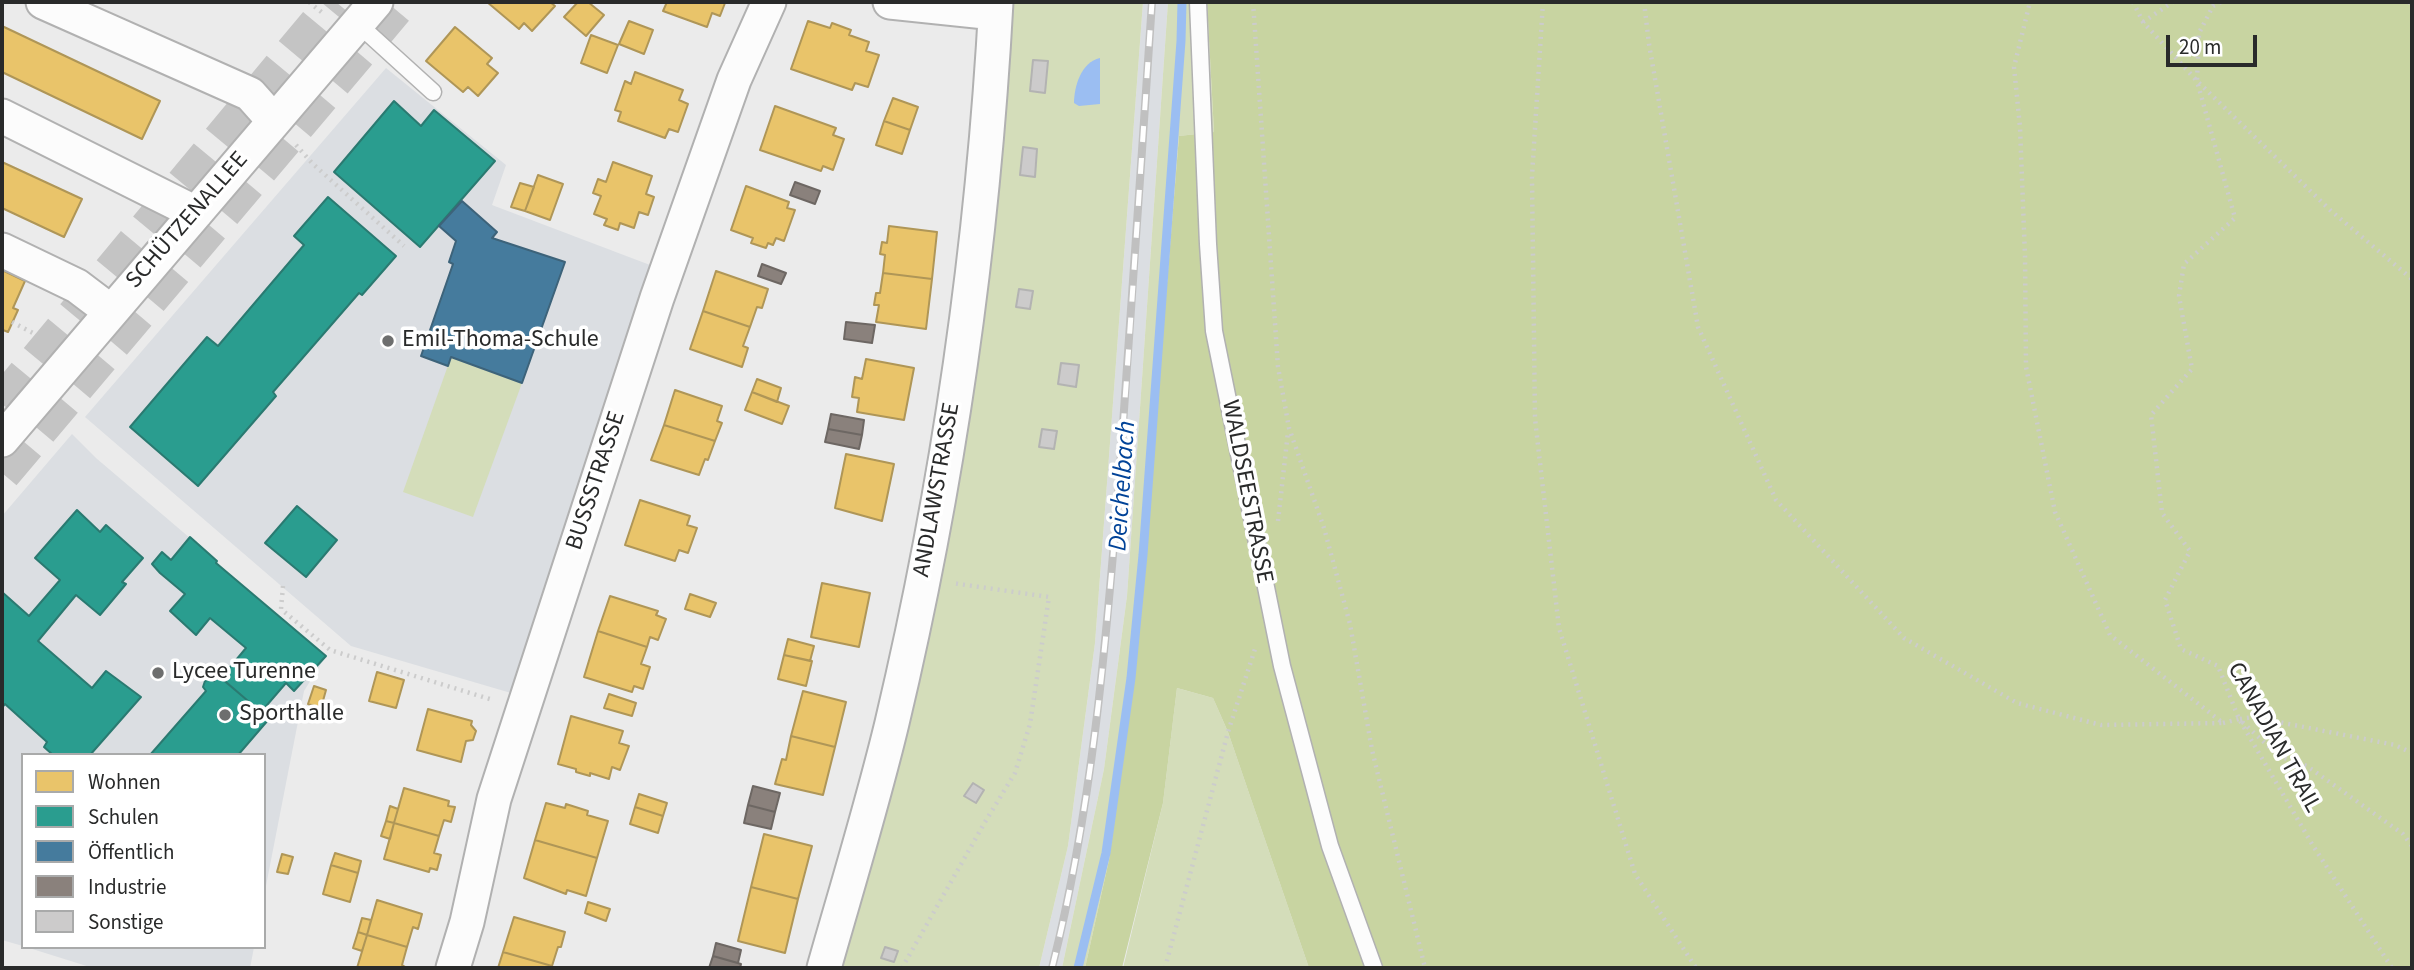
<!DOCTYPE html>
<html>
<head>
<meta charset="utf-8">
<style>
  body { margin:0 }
  #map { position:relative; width:2414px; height:970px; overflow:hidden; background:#ebebeb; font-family:"Source Sans 3",sans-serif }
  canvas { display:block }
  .frame { position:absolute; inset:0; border:4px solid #292a2a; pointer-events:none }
  .legend { position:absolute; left:21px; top:753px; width:245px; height:196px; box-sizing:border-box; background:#fff; border:2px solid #a9aaaa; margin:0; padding:9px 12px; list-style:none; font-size:21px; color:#292a2a }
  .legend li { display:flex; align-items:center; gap:14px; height:35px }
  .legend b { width:35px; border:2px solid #a9aaaa }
  .scale { position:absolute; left:2166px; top:35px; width:91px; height:32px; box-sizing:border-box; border:4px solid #292a2a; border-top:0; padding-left:9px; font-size:21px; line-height:24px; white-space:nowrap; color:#292a2a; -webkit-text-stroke:5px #fff; paint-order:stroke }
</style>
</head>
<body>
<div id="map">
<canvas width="2414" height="970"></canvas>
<div class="frame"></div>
<ul class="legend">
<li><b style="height:19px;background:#e9c46a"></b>Wohnen</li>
<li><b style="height:19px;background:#2a9d8f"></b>Schulen</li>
<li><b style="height:19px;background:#457b9d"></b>Öffentlich</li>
<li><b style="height:19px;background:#8a817c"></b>Industrie</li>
<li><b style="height:19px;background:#cccbcb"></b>Sonstige</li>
</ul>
<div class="scale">20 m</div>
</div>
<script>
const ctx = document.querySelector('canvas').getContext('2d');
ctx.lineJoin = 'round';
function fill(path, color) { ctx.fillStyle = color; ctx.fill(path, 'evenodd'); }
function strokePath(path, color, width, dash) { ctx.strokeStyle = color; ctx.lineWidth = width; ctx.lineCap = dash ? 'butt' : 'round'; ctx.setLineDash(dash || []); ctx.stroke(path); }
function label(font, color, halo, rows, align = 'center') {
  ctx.font = font + ' "Source Sans 3",sans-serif'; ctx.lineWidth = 7; ctx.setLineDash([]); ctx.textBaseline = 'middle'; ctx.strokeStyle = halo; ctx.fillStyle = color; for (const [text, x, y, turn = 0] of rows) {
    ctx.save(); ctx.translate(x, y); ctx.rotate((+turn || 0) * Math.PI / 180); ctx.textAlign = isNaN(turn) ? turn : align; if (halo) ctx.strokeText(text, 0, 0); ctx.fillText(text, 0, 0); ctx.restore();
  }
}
const built = new Path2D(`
  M 1143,2 L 1168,2 L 1127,596 L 1104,769 L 1062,968 L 1039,968 L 1068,846 L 1095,643 Z
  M 386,68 L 506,165 L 492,205 L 650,265 L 511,693 L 351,646 L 85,417 Z
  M 72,434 L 96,458 L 217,561 L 216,563 L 326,656 L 304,691 L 264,896 L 264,755 L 23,755 L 23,946 L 2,940 L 2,516 Z
  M 26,947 L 254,947 L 250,968 L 93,968 Z`);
const green = new Path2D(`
  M 1008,2 L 1143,2 L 1095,643 L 1068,846 L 1039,968 L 841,968 L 900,763 L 894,761 Z
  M 1168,2 L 1207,2 L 1214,132 L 1179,136 L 1136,664 L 1109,860 L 1085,968 L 1062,968 L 1104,769 L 1127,596 Z
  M 451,357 L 522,383 L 473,517 L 403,492 Z
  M 1177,688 L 1213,698 L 1228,732 L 1309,968 L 1123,968 L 1163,803 Z`);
const forest = new Path2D(`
  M 1207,2 L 2412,2 L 2412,968 L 1309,968 L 1228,732 L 1213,698 L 1177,688 L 1163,803 L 1122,968 L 1085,968 L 1109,860 L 1136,664 L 1179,136 L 1214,132 Z`);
const water = new Path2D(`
  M 1100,58 L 1100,104 L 1079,106 L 1074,103 C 1074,87 1081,62 1100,58 Z`);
const homes = new Path2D(`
  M 487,2 L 550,2 L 555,6 L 532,31 L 524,23 L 519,29 Z
  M 578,2 L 588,2 L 604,15 L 586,36 L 564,17 Z
  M 667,2 L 720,2 L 725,3 L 720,16 L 712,13 L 707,27 L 663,11 Z
  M 629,21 L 653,30 L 644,54 L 619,44 Z
  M 808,21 L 830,28 L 832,23 L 851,30 L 849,35 L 869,42 L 866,51 L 879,55 L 868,87 L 855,83 L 852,90 L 791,69 Z
  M 2,26 L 160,101 L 142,139 L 2,72 Z
  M 455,27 L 492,58 L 487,64 L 498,73 L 478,96 L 468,87 L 463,92 L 426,61 Z
  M 591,35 L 618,45 L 607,73 L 581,63 Z
  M 635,72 L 683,90 L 679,100 L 688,104 L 678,132 L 669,129 L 665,138 L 618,121 L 621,112 L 615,110 L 625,81 L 631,84 Z
  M 893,98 L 918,107 L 910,130 L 884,121 Z
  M 775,106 L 836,128 L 833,135 L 844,139 L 833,170 L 823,166 L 821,171 L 760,150 Z
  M 884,121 L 910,130 L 902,154 L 876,145 Z
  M 2,162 L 82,199 L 64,237 L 2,208 Z
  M 613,162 L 652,176 L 646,194 L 654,197 L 648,215 L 639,212 L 634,228 L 620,223 L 618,230 L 604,225 L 607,219 L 594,214 L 601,196 L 593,193 L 598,179 L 606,182 Z
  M 538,175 L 563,184 L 550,220 L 525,211 Z
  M 520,183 L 534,187 L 525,211 L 511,207 Z
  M 746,186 L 789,202 L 787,208 L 795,210 L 784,241 L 776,238 L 773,245 L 768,243 L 766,248 L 751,243 L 753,238 L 731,230 Z
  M 889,226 L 937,232 L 932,279 L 883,273 L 885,255 L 880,254 L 882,242 L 887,243 Z
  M 2,270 L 25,281 L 13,308 L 18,310 L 8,332 L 3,330 L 2,334 Z
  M 716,271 L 768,289 L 762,308 L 757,307 L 750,327 L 703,311 Z
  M 883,273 L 932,279 L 926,329 L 876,322 L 879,305 L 874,305 L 876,293 L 880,293 Z
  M 703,311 L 750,327 L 743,346 L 748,348 L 742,367 L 690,349 Z
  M 866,359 L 914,368 L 904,420 L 857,412 L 859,398 L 852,397 L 855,377 L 862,379 Z
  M 757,379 L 781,388 L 777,402 L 752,392 Z
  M 675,390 L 722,406 L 717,421 L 722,423 L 715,441 L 664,425 Z
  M 752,392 L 789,406 L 782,424 L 745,410 Z
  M 664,425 L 715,441 L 708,460 L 705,459 L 699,475 L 651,460 Z
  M 846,454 L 894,464 L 882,521 L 835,508 Z
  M 640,500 L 690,516 L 687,525 L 697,528 L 688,553 L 679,550 L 675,561 L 625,545 Z
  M 822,583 L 870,593 L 859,647 L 811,637 Z
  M 690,594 L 716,603 L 710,617 L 685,609 Z
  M 610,596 L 658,611 L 656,615 L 666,619 L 658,640 L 650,637 L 647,647 L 598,631 Z
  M 598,631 L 647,647 L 641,664 L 650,667 L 643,689 L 634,686 L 632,692 L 584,677 Z
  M 788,639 L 814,646 L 810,661 L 784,655 Z
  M 784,655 L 812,661 L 806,686 L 778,679 Z
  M 377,672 L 404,680 L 396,708 L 369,701 Z
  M 314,686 L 326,690 L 321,708 L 308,704 Z
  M 803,691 L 846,702 L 835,747 L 791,736 Z
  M 609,694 L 636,703 L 632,716 L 604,708 Z
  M 428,709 L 472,721 L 471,725 L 476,731 L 473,740 L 466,741 L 461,762 L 417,750 Z
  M 571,716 L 623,731 L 619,743 L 629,746 L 620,770 L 612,767 L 609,779 L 590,773 L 590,776 L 576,772 L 576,769 L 558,764 Z
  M 791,736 L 835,747 L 823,795 L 775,784 L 782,759 L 786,760 Z
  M 404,788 L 449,801 L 448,806 L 455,807 L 451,822 L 444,820 L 439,836 L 394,823 Z
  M 639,794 L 667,803 L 663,816 L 635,807 Z
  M 546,803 L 565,808 L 566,804 L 588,811 L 587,815 L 608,821 L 597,858 L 535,840 Z
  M 390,806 L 398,809 L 394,823 L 386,821 Z
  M 635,807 L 663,816 L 658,833 L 630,824 Z
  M 386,821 L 394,823 L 390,839 L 381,836 Z
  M 394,823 L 439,836 L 434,853 L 441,855 L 437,870 L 430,868 L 429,872 L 384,859 Z
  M 764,834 L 812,846 L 798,899 L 751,887 Z
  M 535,840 L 597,858 L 586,896 L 567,890 L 566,894 L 524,878 Z
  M 335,853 L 361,861 L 358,873 L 331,865 Z
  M 282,854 L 293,857 L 288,874 L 277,872 Z
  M 331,865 L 358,873 L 350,902 L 323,894 Z
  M 751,887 L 798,899 L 785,953 L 738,941 Z
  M 377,900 L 422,914 L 418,929 L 413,927 L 407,947 L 367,935 Z
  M 588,902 L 610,909 L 606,921 L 585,913 Z
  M 514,917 L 565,932 L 561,947 L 558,947 L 552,966 L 503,952 Z
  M 362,918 L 371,920 L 367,935 L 358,932 Z
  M 358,932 L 367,935 L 362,951 L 353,948 Z
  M 367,935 L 407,947 L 402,965 L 407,968 L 357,968 Z
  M 503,952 L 552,966 L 552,968 L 498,968 Z`);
const schools = new Path2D(`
  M 394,101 L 421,126 L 434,110 L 495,161 L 420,247 L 334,172 Z
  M 328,197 L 396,256 L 362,295 L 359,293 L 273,392 L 276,396 L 198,486 L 130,427 L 207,337 L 218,346 L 304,245 L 294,236 Z
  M 297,506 L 337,540 L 306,577 L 265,543 Z
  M 77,510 L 100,532 L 106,525 L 143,558 L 122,582 L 126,584 L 100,615 L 76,595 L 38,641 L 92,688 L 106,671 L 141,697 L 90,755 L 53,755 L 44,747 L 47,742 L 5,704 L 2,708 L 2,592 L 29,616 L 60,580 L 35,558 Z
  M 190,537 L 217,561 L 216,563 L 326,656 L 294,691 L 286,683 L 261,712 L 221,678 L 246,648 L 210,618 L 196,635 L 170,611 L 185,594 L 160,573 L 152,564 L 162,552 L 171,560 Z
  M 219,676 L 269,719 L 238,755 L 150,755 L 206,691 L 203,687 L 205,681 L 210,679 L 214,681 Z`);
const public = new Path2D(`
  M 462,201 L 497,232 L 492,238 L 565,262 L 522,383 L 451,357 L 448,366 L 421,356 L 453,264 L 449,262 L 456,241 L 439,226 Z`);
const industry = new Path2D(`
  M 795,182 L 820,191 L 815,204 L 790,195 Z
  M 762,264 L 786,273 L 781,284 L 758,276 Z
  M 846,322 L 875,325 L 872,343 L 844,339 Z
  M 831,414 L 864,420 L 862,435 L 828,429 Z
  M 828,429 L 862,435 L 859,449 L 825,442 Z
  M 753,786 L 780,793 L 775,812 L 748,805 Z
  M 748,805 L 775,812 L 771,829 L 744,823 Z
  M 716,943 L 741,950 L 738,963 L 713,956 Z
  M 713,956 L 741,964 L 740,968 L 709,968 Z`);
const stream = new Path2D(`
  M 1078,968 L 1106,853 L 1131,678 L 1143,555 L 1181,41 L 1182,2`);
const building = new Path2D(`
  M 1033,60 L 1048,61 L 1045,93 L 1030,91 Z
  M 1023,147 L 1037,149 L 1035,177 L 1020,175 Z
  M 1019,289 L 1033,291 L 1030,309 L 1016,307 Z
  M 1061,363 L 1079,365 L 1076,387 L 1058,384 Z
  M 1042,429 L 1057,431 L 1054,449 L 1039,447 Z
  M 973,783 L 984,790 L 976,803 L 964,796 Z
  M 885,947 L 898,951 L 894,962 L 881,958 Z`);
const trunkTunnel = new Path2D(`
  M 2,404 L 336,2
  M 2,473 L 400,2`);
const path = new Path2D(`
  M 309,2 L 325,15
  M 1253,2 L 1278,367 L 1289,428 L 1324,528 L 1350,624 L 1372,750 L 1425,968
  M 1543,2 L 1532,176 L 1535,419 L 1559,628 L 1635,874 L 1696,968
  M 1644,2 L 1649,44 L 1698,327 L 1776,500 L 1904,638 L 2017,703 L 2101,725 L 2223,723 L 2110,635 L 2055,512 L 2026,367 L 2025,256 L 2020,127 L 2014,67 L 2030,2
  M 2133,2 L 2143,22 L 2197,81 L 2330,210 L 2412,279
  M 2221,2 L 2213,6 L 2199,33 L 2197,81 L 2235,218 L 2184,264 L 2179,296 L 2192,369 L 2151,415 L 2162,513 L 2190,551 L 2165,600 L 2181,649 L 2218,666 L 2239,719 L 2312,844 L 2392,968
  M 2409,2 L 2412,6
  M 2143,22 L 2173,2
  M 296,145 L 313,164 L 404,246
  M 12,322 L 35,334
  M 1278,521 L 1288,432
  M 283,586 L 281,609 L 330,650 L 493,700
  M 2240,719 L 2253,717 L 2395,745 L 2412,753
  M 2223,723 L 2239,719 L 2279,756 L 2307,766 L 2403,834 L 2412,846
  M 902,968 L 985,822 L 1015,773 L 1030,724 L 1049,597 L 952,583
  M 1165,968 L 1228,732 L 1255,649`);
const service = new Path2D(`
  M 1198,2 L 1208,244 L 1214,331 L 1282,666 L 1330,846 L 1374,968
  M 357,23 L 433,92`);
const minor = new Path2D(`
  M 43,2 L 250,94 L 274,121
  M 890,2 L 995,13
  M 2,116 L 196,213
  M 2,250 L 77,286 L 110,311
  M 2,440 L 376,2
  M 453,968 L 467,922 L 494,799 L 657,298 L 734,80 L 769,2
  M 824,968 C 847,887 872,806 892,723 C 948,487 983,245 996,2`);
const rail = new Path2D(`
  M 1052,968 C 1092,809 1106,645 1119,482 C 1131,322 1141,162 1152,2`);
const markers = [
  [388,341,7,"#6d6e6e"],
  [158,673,7,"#6d6e6e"],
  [225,715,7,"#6d6e6e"]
];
const streetNames = [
  ["SCHÜTZENALLEE",188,221,-49],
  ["BUSSSTRASSE",597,481,-72],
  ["ANDLAWSTRASSE",938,490,-80],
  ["WALDSEESTRASSE",1246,492,79],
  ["CANADIAN TRAIL",2273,738,61]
];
const poiNames = [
  ["Emil-Thoma-Schule",402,341],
  ["Lycee Turenne",172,673],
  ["Sporthalle",239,715]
];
const waterNames = [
  ["Deichelbach",1124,486,-86]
];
fill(built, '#dbdee2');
fill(green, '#d4ddba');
fill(forest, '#c8d4a1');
fill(water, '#9bbef2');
fill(homes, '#e9c46a');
strokePath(homes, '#af9657', 2);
fill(schools, '#2a9d8f');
strokePath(schools, '#2a7a71', 2);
fill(public, '#457b9d');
strokePath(public, '#3d637a', 2);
fill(industry, '#8a817c');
strokePath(industry, '#6d6763', 2);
strokePath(stream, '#9bbef2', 9);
fill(building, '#cccbcb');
strokePath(building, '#b3b3b2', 2);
strokePath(trunkTunnel, '#c4c4c4', 38, [38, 19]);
strokePath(service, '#b1b1b1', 19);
strokePath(minor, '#b1b1b1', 37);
strokePath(path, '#ccc', 4.5, [2, 5]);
strokePath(service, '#fcfcfc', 16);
strokePath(minor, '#fcfcfc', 33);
strokePath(rail, '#c0c0c0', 8);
strokePath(rail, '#fff', 5, [16]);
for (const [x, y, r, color] of markers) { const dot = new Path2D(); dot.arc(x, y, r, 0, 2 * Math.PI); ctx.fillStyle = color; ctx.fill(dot); strokePath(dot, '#fff', 2.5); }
label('24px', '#292a2a', '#fff', streetNames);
label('24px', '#292a2a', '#fff', poiNames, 'left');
label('italic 26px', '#014398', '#fff', waterNames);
</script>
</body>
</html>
